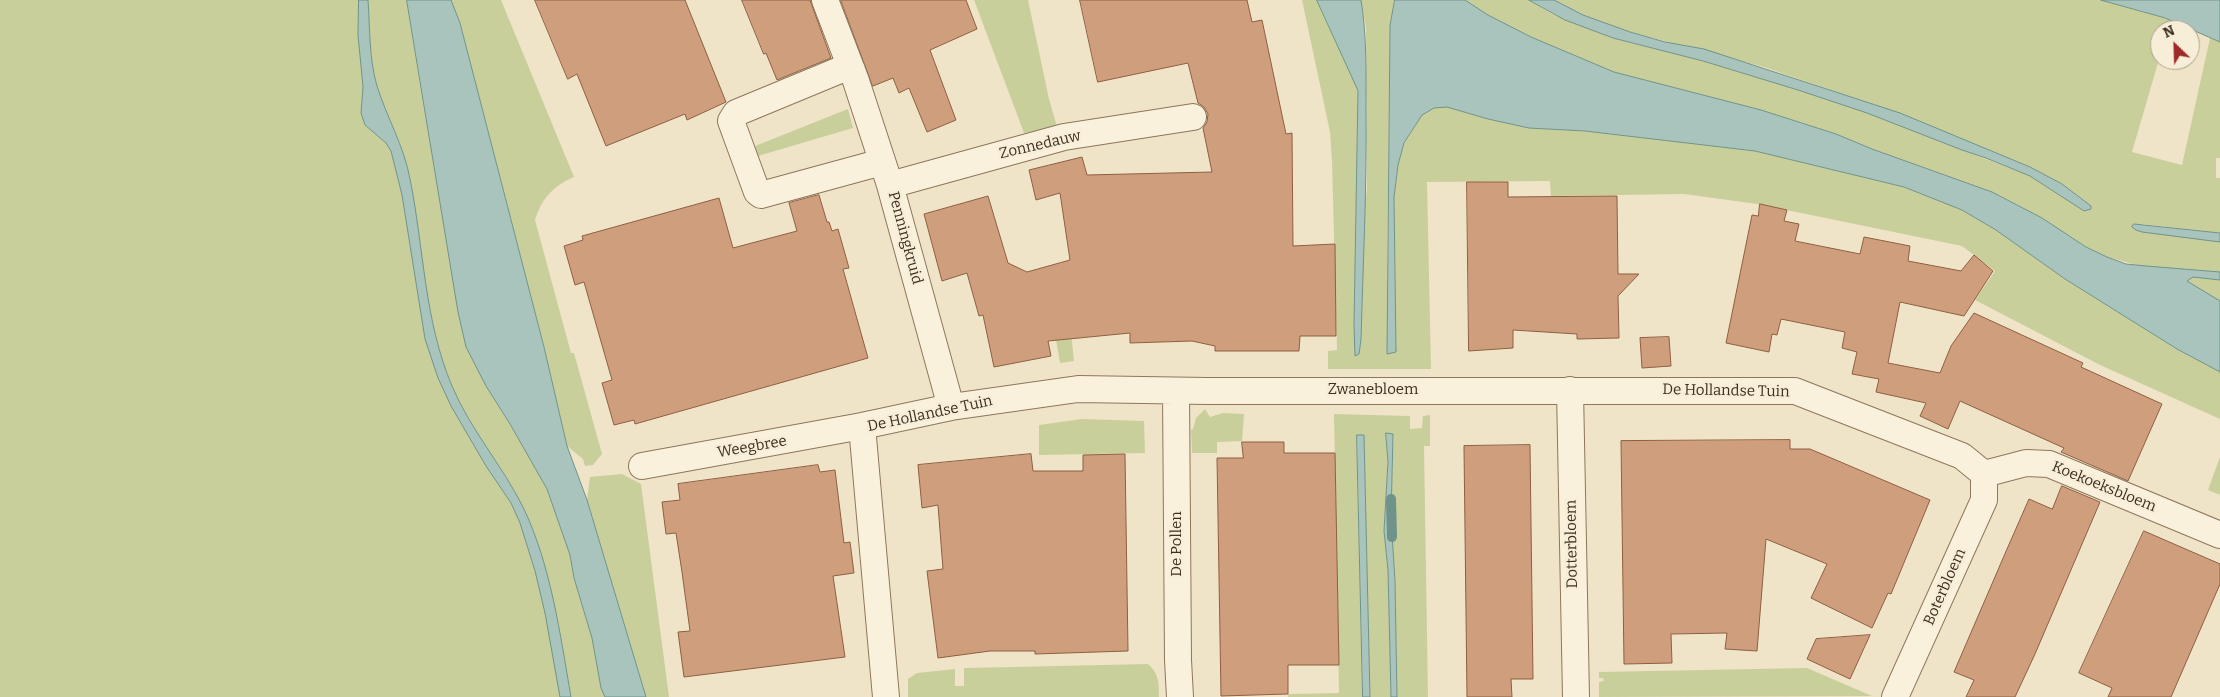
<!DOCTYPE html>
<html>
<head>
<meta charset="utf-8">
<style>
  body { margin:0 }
  #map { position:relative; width:2220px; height:697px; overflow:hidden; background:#f0e4c8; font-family:Bitter,serif }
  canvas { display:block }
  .north { position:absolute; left:2150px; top:20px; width:50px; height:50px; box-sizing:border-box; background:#f7eed8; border:1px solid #ada18e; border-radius:50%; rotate:336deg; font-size:14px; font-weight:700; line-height:20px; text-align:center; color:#3d2e20 }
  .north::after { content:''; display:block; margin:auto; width:18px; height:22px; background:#9e2a2b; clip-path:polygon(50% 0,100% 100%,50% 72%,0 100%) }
</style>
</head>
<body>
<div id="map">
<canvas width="2220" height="697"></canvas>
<div class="north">N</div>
</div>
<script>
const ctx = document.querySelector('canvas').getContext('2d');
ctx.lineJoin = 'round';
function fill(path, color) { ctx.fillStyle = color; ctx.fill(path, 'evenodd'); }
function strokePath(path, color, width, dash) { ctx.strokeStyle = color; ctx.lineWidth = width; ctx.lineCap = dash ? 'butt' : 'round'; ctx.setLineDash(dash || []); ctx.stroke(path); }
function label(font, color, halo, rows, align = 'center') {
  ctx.font = font + ' Bitter,serif'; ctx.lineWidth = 5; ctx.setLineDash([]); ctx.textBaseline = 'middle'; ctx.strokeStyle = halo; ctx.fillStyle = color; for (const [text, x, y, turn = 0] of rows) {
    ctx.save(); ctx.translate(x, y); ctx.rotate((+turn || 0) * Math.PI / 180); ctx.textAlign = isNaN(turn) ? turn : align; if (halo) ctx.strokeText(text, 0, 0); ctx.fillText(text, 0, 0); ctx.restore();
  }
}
const green = new Path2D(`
  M 0,0 L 359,0 L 358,35 L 363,87 L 361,113 L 365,125 L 386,143 L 391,151 L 402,195 L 425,339 L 438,378 L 451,406 L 486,466 L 511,503 L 520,523 L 540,587 L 564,697 L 0,697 Z
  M 368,0 L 407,0 L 450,264 L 486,386 L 510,424 L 547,489 L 570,555 L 574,578 L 592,638 L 601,688 L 605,697 L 571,697 C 559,634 551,565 523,507 C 502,465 470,429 452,386 C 424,320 423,248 410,179 C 404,146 387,118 377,86 C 369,59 370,28 368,0 Z
  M 451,0 L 501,0 L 574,177 C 554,185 541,199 535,220 L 571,353 L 574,353 L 602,454 L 593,465 L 585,466 L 583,459 L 567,446 L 544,347 L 460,23 Z
  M 974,0 L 1028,0 L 1049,99 L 1057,127 L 1024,133 Z
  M 1302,0 L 1317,0 L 1358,91 L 1354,325 L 1359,354 L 1361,340 L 1365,202 L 1367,190 L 1366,28 L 1361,0 L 1395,0 L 1390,26 L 1387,281 L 1391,353 L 1395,352 L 1394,197 L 1398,165 L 1404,144 L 1422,115 L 1434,108 L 1447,107 L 1488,119 L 1529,128 L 1585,131 L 1755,151 L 1904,187 L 1962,210 L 1996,230 L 2065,279 L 2177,349 L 2220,372 L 2220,419 L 2100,365 L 1975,300 L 1995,271 L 1962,246 L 1757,204 L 1684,194 L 1551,196 L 1550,181 L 1427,182 L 1431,369 L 1328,369 L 1328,351 L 1337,350 L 1332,161 L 1330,132 Z
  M 1465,0 L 1529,0 L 1552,14 L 1612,38 L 1703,61 L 1798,90 L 1867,113 L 2030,176 L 2084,211 L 2091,206 L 2062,184 L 2030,167 L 1900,114 L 1764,67 L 1630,32 L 1583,15 L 1554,0 L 2101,0 L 2171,20 L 2168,30 L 2160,30 L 2160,56 L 2132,152 L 2182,165 L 2210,38 L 2220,42 L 2220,158 L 2216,158 L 2216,178 L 2220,178 L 2220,233 L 2141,224 L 2138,224 L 2136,230 L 2220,242 L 2220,272 L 2182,269 L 2220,276 L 2220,301 L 2189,284 L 2187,281 L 2189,279 L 2107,257 L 2086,247 L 2042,218 L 1992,192 L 1872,149 L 1836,134 L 1761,110 L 1614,72 L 1531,37 L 1488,15 Z
  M 848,109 L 853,128 L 758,156 L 755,146 Z
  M 1069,313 L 1074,361 L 1060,363 L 1052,316 Z
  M 1205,409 L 1210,417 L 1223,413 L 1244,414 L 1242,441 L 1217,442 L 1217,453 L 1192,453 L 1191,430 L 1193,429 L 1196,418 Z
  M 1334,414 L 1410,416 L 1410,429 L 1422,428 L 1423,416 L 1430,415 L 1430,446 L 1424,446 L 1428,697 L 1397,697 L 1395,581 L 1391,518 L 1393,435 L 1386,433 L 1388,462 L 1384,531 L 1388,570 L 1391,697 L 1370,697 L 1364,436 L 1357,435 L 1363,697 L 1288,697 L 1288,694 L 1339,693 Z
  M 1082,419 L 1144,421 L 1145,453 L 1039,455 L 1039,425 Z
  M 2220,457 L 2220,495 L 2208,490 Z
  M 622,474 L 641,484 L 669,697 L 646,697 L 587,500 L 590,477 Z
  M 1148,664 C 1159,674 1159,682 1159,697 L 908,697 L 908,679 L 917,673 L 955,669 L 955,686 L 964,686 L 964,668 L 966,668 Z
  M 1807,668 L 1872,696 L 1599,697 L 1599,682 L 1604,681 L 1603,678 L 1599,678 L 1599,672 Z`);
const water = new Path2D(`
  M 359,0 L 368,0 C 370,28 369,59 377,86 C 387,118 404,146 410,179 C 424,248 424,320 452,386 C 470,429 502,465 523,507 C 551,565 560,634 571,697 L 560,697 L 545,613 L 535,571 L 520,523 L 511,503 L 486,466 L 451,406 L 438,378 L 425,339 L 402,195 L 391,151 L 386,143 L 365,125 L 361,113 L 363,87 L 358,35 Z
  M 407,0 L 451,0 L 460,23 L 544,347 L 567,446 L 587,500 L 646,697 L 605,697 L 601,688 L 592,638 L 574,578 L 570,555 L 547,489 L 510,424 L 486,386 L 466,347 L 458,312 Z
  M 1317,0 L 1361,0 C 1367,37 1366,73 1366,110 C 1367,187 1363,263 1361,340 L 1359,354 L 1355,356 L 1354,325 L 1358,91 Z
  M 1395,0 L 1465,0 L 1488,15 L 1531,37 L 1614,72 L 1761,110 L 1836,134 L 1872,149 L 1992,192 L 2042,218 L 2086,247 L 2107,257 L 2126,264 L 2146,266 L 2220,272 L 2220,280 L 2193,277 L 2187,281 L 2220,301 L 2220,372 L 2177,349 L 2065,279 L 1996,230 L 1962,210 L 1904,187 L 1755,151 L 1585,131 L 1529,128 L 1488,119 L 1447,107 L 1434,108 L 1422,115 L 1404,143 L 1398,165 L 1394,197 L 1396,352 L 1387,354 L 1390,26 Z
  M 1529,0 L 1554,0 L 1583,15 L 1630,32 L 1665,42 L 1704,49 L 1900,113 L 2030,167 L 2062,184 L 2091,206 L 2091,209 L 2084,211 L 2030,176 L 1986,158 L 1962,150 L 1867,113 L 1798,90 L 1703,61 L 1613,38 L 1565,20 Z
  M 2101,0 L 2220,0 L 2220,42 L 2165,18 Z
  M 2134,224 L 2220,233 L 2220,242 L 2142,232 L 2136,230 L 2132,227 Z
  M 1386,433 L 1393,434 L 1391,518 L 1395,581 L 1397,697 L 1391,697 L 1388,570 L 1384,531 L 1388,462 Z
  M 1357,435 L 1364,435 L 1370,697 L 1363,697 Z`);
const stream = new Path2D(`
  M 1391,499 L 1392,537`);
const building = new Path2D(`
  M 535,0 L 685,0 L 726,102 L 687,120 L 685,114 L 606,146 L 577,74 L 568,79 Z
  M 742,0 L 810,0 L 831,58 L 777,80 L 766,53 L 764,54 Z
  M 841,0 L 966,0 L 977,29 L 930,50 L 956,120 L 927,132 L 909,88 L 899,93 L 893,78 L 873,86 Z
  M 1080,0 L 1247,0 L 1252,22 L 1262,20 L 1286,134 L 1292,133 L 1293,246 L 1335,244 L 1336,336 L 1300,336 L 1299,351 L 1215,351 L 1215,346 L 1192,341 L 1130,343 L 1130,333 L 1048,341 L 1051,356 L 994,367 L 983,315 L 979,316 L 967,273 L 942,281 L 924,214 L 988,196 L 1008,263 L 1027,272 L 1070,260 L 1060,193 L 1036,200 L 1029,170 L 1082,157 L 1087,175 L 1212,172 L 1203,128 L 1207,122 L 1208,114 L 1204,107 L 1198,103 L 1188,63 L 1098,82 Z
  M 1467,182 L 1508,182 L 1508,197 L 1617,196 L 1618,274 L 1639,274 L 1618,296 L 1619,338 L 1577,339 L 1577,334 L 1513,330 L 1513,348 L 1469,351 Z
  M 819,195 L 827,222 L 829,222 L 832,231 L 838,229 L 849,268 L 843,269 L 868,358 L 635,424 L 634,420 L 614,425 L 602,383 L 612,380 L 584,282 L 575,285 L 564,246 L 583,240 L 582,236 L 719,198 L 733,248 L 797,231 L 789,203 Z
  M 1760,204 L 1787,210 L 1784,221 L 1799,224 L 1795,241 L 1860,254 L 1864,237 L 1910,246 L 1908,261 L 1961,271 L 1974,255 L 1993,271 L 1964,316 L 1900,302 L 1888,363 L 1940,373 L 1951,346 L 1974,313 L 2083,363 L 2081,367 L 2162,404 L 2128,481 L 2061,452 L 2064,448 L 1960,401 L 1948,429 L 1920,416 L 1926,403 L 1876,392 L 1879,379 L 1852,374 L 1857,352 L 1842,348 L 1845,332 L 1781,319 L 1777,335 L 1772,334 L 1769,352 L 1726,343 L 1752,215 L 1758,216 Z
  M 1669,337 L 1671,366 L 1642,368 L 1640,338 Z
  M 1790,440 L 1790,449 L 1810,449 L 1930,500 L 1891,594 L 1888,593 L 1872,628 L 1811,598 L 1827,564 L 1766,539 L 1757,651 L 1725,649 L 1727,633 L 1671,634 L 1672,663 L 1624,664 L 1621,441 Z
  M 1242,442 L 1284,442 L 1284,453 L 1335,453 L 1339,665 L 1288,665 L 1288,694 L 1221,696 L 1217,458 L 1243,458 Z
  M 1530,445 L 1533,679 L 1511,679 L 1512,697 L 1467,697 L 1464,446 Z
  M 1031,454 L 1033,471 L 1083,471 L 1083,455 L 1125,454 L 1128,651 L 1035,654 L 1035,651 L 990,651 L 938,658 L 927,571 L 943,569 L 938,505 L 922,508 L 918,465 Z
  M 818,465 L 820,472 L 835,470 L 844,543 L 850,542 L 854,573 L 833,576 L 845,657 L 684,677 L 678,632 L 690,631 L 682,572 L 676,533 L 666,534 L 662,502 L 680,500 L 678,484 Z
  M 2062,486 L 2100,502 L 2035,654 L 2015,697 L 1966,697 L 1974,680 L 1954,672 L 2007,549 L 2029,499 L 2052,509 Z
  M 2144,531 L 2220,564 L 2220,584 L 2171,697 L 2108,697 L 2112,688 L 2079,673 Z
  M 1870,635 L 1850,679 L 1807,659 L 1816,639 Z`);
const street = new Path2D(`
  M 825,0 L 856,81 L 890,185 L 951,407
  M 852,70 L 840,70 L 736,113 L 731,121 L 757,192 L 761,195 L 882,162
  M 890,185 L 1064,137 L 1193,117
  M 1570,390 L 1576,697
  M 1176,391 L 1178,660 L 1180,697
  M 642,466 L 862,426
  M 1984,474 L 2026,463 L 2049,464 L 2220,535
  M 886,697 L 862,426 L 951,407 L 1078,389 L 1207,391 L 1795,391 L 1962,456 L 1984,474
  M 1895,697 L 1984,500 L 1984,474`);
const streetNames = [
  ["Zonnedauw",1040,145,-13],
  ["Penningkruid",905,238,75],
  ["Zwanebloem",1373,390],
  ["De Hollandse Tuin",1726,391,1],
  ["De Hollandse Tuin",930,414,-12],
  ["Weegbree",752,447,-10],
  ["Koekoeksbloem",2104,487,22],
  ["De Pollen",1177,544,-90],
  ["Dotterbloem",1572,544,-91],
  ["Boterbloem",1945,587,-66]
];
fill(green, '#c9cf9b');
fill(water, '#a9c4bc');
strokePath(water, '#6f938a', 1);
strokePath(stream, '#6f938a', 10);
fill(building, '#cf9f7d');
strokePath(building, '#8d5f41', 1);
strokePath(street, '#8d765c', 28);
strokePath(street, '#faf1dc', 26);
label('15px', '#3d2e20', '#f7eed8', streetNames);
</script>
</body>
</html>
